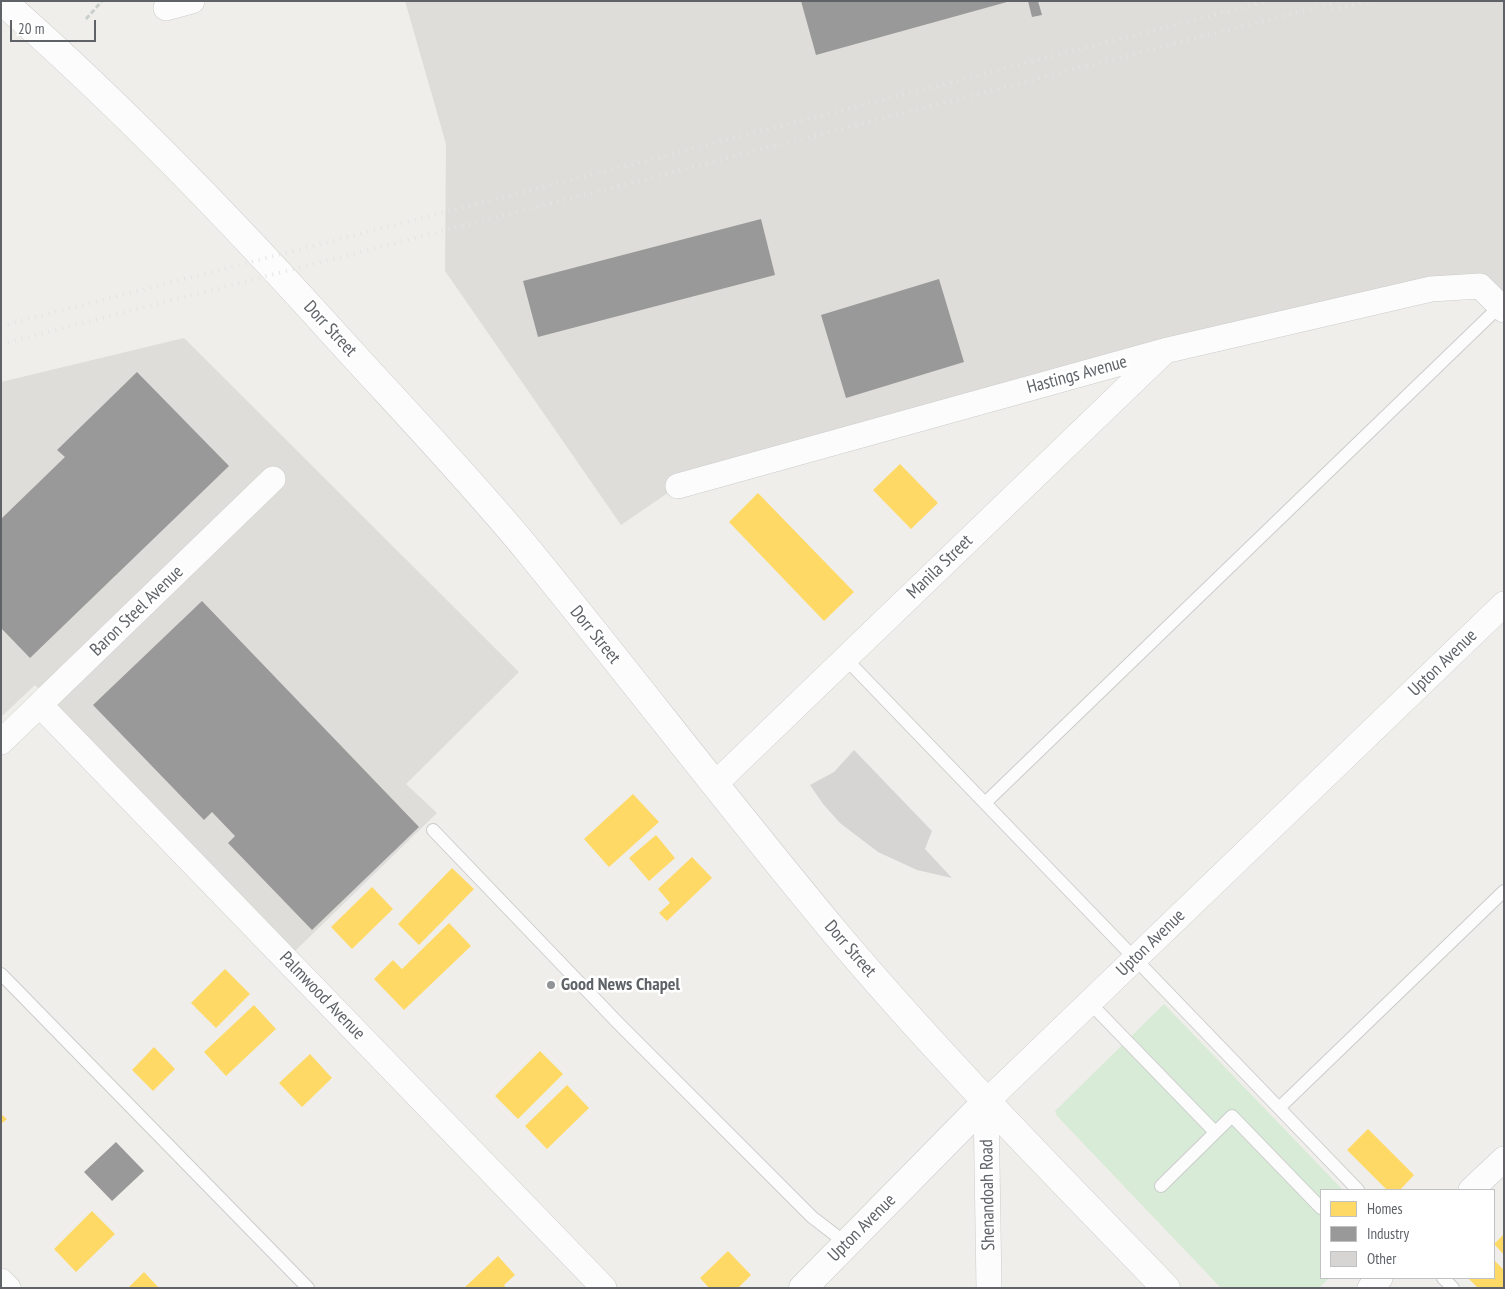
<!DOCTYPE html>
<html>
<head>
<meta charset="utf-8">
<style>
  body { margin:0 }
  #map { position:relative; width:1505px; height:1289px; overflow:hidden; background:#efeeea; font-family:"PT Sans Narrow",sans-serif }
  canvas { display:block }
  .frame { position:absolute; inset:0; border:2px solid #5f6368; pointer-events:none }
  .legend { position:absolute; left:1320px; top:1189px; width:175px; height:90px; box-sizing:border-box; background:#fff; border:1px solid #bfc1c3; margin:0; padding:6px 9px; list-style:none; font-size:15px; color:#5f6368 }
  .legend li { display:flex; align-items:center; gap:10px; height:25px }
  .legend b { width:25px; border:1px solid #bfc1c3 }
  .scale { position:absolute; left:10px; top:20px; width:86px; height:22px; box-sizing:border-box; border:2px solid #5f6368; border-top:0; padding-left:6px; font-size:15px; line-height:18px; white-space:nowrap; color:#5f6368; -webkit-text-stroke:4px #fff; paint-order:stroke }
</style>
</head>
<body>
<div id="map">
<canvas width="1505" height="1289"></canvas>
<div class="frame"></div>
<ul class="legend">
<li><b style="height:14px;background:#ffd966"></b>Homes</li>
<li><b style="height:14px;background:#999"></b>Industry</li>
<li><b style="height:14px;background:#d6d5d3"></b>Other</li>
</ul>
<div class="scale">20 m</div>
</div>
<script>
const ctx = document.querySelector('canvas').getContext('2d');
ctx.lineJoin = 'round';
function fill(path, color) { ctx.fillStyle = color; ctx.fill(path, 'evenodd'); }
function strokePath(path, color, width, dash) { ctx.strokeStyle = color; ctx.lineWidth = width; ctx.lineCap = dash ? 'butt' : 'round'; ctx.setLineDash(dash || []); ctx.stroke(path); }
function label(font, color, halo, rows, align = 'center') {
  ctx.font = font + ' "PT Sans Narrow",sans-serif'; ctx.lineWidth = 5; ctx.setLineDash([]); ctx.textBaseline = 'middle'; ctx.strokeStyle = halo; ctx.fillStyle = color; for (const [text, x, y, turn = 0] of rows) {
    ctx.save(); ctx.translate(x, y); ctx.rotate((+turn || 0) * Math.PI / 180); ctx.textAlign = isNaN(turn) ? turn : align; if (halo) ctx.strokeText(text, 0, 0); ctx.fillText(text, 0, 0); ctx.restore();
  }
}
const industrial = new Path2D(`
  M 405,1 L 1504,1 L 1504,310 L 1480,286 L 1431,289 L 678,486 L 621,525 L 445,271 L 446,144 Z
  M 184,338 L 519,672 L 406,784 L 437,813 L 294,952 L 35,685 L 1,717 L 1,382 Z`);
const green = new Path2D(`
  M 1164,1004 L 1343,1190 L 1321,1190 L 1321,1278 L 1329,1278 L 1319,1288 L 1221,1288 L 1057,1116 L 1055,1111 Z`);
const homes = new Path2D(`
  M 900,464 L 938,503 L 911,529 L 873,490 Z
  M 758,493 L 854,592 L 824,621 L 729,522 Z
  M 633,794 L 659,822 L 609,867 L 584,839 Z
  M 656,835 L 675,858 L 649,881 L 629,858 Z
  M 692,857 L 712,878 L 667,921 L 659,913 L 670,903 L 658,889 Z
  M 452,868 L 474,889 L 419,945 L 398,924 Z
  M 372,887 L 393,909 L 352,949 L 331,927 Z
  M 449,923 L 471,946 L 404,1010 L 374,979 L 393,960 L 402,969 Z
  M 225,969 L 250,994 L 216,1028 L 191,1003 Z
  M 254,1005 L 276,1029 L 226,1076 L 204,1052 Z
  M 154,1047 L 175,1069 L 153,1091 L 132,1070 Z
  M 540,1051 L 563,1074 L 518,1119 L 495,1096 Z
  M 310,1054 L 332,1078 L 302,1107 L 279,1083 Z
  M 567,1085 L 589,1108 L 547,1149 L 525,1126 Z
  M 1,1114 L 7,1119 L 1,1124 Z
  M 1368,1129 L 1414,1175 L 1400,1190 L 1387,1190 L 1347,1150 Z
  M 92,1211 L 115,1234 L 76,1272 L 54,1249 Z
  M 1504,1234 L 1504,1255 L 1494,1244 Z
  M 728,1251 L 751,1275 L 738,1288 L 709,1288 L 700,1278 Z
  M 498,1256 L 515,1275 L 504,1285 L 506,1288 L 464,1288 Z
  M 1494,1260 L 1504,1270 L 1504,1288 L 1478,1288 L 1468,1278 L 1494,1278 Z
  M 144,1272 L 159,1288 L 128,1288 Z`);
const industry = new Path2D(`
  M 801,1 L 1007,1 L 1007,2 L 816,55 Z
  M 1028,1 L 1038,1 L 1042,15 L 1032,17 Z
  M 761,219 L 775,275 L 538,337 L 523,281 Z
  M 939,279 L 964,362 L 846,398 L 821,315 Z
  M 137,372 L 229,466 L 30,658 L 1,628 L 1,519 L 65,457 L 57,450 Z
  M 202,601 L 419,827 L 312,930 L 228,843 L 235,836 L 212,812 L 204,820 L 93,705 Z
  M 116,1142 L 144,1171 L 112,1201 L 84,1172 Z`);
const building = new Path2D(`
  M 854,750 L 932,831 L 925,849 L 952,878 L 917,870 L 878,852 L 840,823 L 823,804 L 810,785 L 834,772 Z`);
const path = new Path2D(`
  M 86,19 L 102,1`);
const lane = new Path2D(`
  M 845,658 L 1358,1190
  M 985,803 L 1500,306
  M 433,830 L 619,1024 L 812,1217 L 847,1244
  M 1,974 L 308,1288
  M 1089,1002 L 1215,1132
  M 1279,1108 L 1504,891
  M 1161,1186 L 1232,1116 L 1321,1208
  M 1443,1278 L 1453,1288`);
const street = new Path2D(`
  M 166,8 L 192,1
  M 678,486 L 1164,351 L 1431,289 L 1480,286 L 1504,310
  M 40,705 L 604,1288
  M 1,742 L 273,479
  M 715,784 L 1163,353
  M 1471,1190 L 1504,1159
  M 1,1281 L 8,1288
  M 989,1288 L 986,1102 L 1504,604
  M 1370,1288 L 1380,1278`);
const secondary = new Path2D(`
  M 2,1 C 114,99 217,205 317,315 C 387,393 460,468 527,549 C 630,675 729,805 833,930 C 938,1055 1053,1171 1166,1288
  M 803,1288 L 986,1102`);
const rail = new Path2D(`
  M 1332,9 L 1375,1
  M 1,326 L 1268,1
  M 1,344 L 1341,1`);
const markers = [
  [551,985,5,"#919496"]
];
const streetNames = [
  ["Dorr Street",330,329,47],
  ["Hastings Avenue",1077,375,-15],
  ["Manila Street",940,567,-44],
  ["Baron Steel Avenue",137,611,-44],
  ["Dorr Street",595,635,51],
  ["Upton Avenue",1443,663,-44],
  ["Upton Avenue",1151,943,-44],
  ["Dorr Street",850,949,49],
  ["Palmwood Avenue",322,996,46],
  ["Shenandoah Road",988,1195,-91],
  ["Upton Avenue",862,1228,-45]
];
const poiNames = [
  ["Good News Chapel",561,985]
];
fill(industrial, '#dfddda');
fill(green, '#d8ebd6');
fill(homes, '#ffd966');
fill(industry, '#999');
fill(building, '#d6d5d3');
strokePath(lane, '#cbcccc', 14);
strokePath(street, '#cbcccc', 26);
strokePath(secondary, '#cacacb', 29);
strokePath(path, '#cacfcc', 3, [5, 2.5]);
strokePath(lane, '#fdfcfc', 12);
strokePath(street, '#fdfcfc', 25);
strokePath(secondary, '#fdfcfc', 28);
strokePath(rail, '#e4e4e4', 4, [1, 6]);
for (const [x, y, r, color] of markers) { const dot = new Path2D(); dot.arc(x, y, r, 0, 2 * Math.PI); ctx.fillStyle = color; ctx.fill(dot); strokePath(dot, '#fff', 2); }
label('18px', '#5f6368', '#fff', streetNames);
label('bold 18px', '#5f6368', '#fff', poiNames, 'left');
</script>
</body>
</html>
